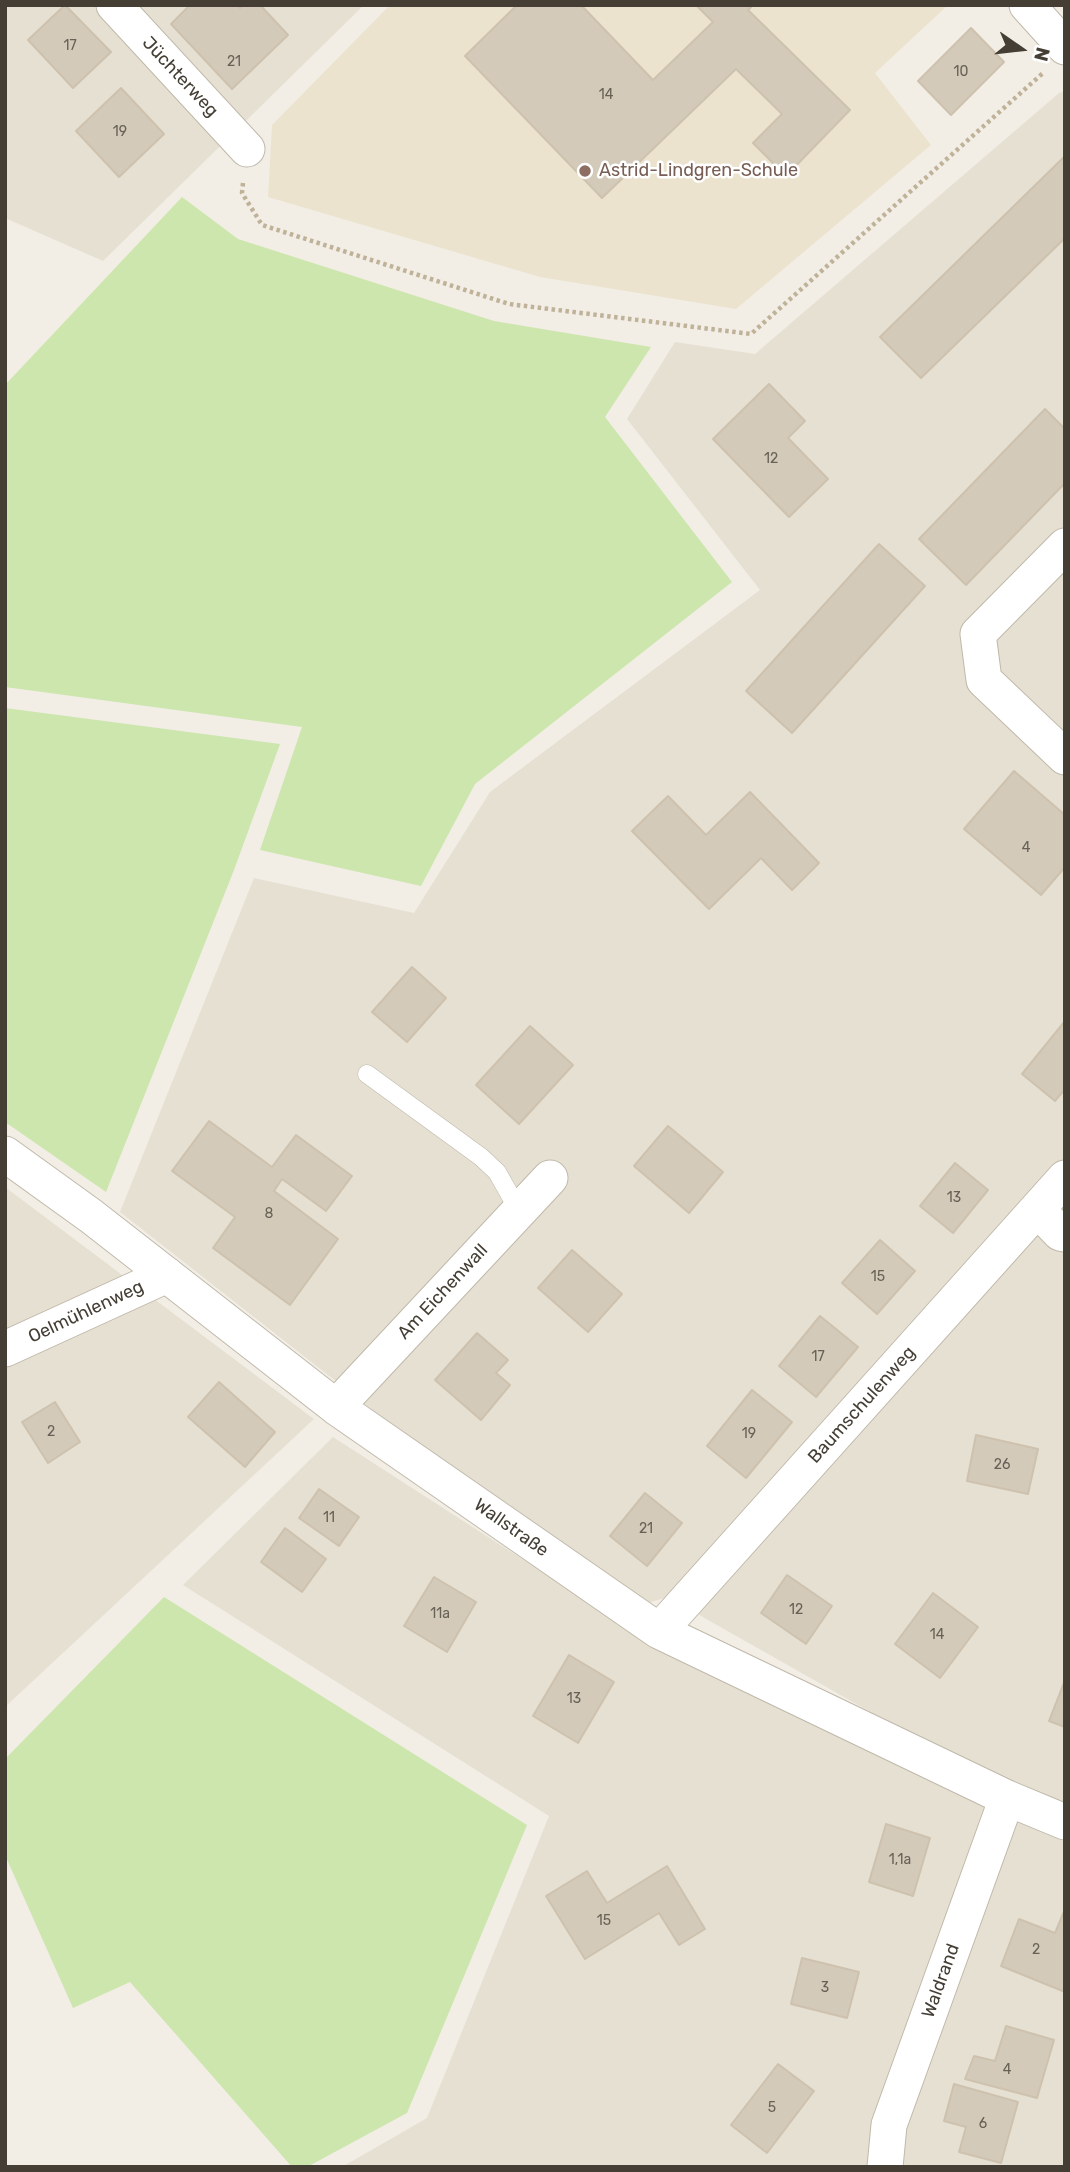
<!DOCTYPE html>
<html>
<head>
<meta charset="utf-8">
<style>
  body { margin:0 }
  #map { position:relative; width:1070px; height:2172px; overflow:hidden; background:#f2eee5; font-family:Rubik,sans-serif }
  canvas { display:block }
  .frame { position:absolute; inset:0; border:7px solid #443e34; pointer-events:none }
  .north { position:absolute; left:986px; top:14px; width:70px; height:70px; -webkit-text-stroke:5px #fff; paint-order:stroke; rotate:104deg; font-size:19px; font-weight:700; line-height:28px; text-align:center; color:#443e34 }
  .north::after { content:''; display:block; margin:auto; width:24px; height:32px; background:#443e34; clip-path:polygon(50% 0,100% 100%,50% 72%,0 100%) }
</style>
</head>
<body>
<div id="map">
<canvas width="1070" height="2172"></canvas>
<div class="frame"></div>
<div class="north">N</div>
</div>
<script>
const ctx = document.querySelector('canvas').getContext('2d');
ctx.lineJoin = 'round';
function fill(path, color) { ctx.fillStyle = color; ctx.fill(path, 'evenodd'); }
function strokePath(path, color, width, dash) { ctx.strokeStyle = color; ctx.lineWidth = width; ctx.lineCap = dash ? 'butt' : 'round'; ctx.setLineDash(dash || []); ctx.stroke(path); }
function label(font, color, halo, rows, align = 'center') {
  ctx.font = font + ' Rubik,sans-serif'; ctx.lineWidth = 5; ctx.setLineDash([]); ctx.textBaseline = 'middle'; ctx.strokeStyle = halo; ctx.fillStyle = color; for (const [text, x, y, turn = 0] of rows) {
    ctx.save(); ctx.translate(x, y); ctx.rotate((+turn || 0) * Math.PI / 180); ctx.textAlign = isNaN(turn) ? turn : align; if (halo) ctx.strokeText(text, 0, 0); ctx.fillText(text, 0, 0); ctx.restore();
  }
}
const residential = new Path2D(`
  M 5,5 L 364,5 L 103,261 L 5,218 Z
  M 1065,91 L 1065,1158 L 678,1594 L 644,1604 L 370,1408 L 120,1212 L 254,878 L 414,913 L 490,792 L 760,590 L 627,419 L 675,342 L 755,354 L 1059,93 Z
  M 5,1187 L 314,1419 L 5,1707 Z
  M 1065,1191 L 1065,1805 L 962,1764 L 694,1612 Z
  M 333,1437 L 665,1651 L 1065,1834 L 1065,2167 L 342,2167 L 427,2118 L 549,1816 L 183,1585 Z`);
const education = new Path2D(`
  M 390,5 L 948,5 L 875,73 L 931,145 L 736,309 L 540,277 L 268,197 L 272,125 Z`);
const green = new Path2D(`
  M 182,197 L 238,239 L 494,321 L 651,347 L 605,417 L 732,582 L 475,784 L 421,886 L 260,850 L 302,727 L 5,687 L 5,385 Z
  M 5,708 L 280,744 L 234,870 L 106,1192 L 5,1122 Z
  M 164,1597 L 527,1825 L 407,2113 L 307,2167 L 292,2167 L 130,1982 L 73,2008 L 5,1855 L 5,1759 Z`);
const building = new Path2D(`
  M 65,5 L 111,52 L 73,88 L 28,40 Z
  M 190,5 L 237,5 L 240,8 L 243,5 L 260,5 L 288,35 L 232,89 L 171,24 Z
  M 517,5 L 581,5 L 653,80 L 713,22 L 696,5 L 753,5 L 748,10 L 850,110 L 786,176 L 753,143 L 782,114 L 736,69 L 602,198 L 465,56 Z
  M 971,28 L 1004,62 L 951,115 L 918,81 Z
  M 121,88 L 164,134 L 119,177 L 76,131 Z
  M 1065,156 L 1065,238 L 921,378 L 880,337 Z
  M 769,384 L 805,421 L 788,438 L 828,479 L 789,517 L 713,439 Z
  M 1045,409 L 1065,429 L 1065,483 L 966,585 L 919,539 Z
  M 879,544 L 925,586 L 792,733 L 746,691 Z
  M 1014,771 L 1065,815 L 1065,867 L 1041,895 L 964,829 Z
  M 750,792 L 819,863 L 792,890 L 761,858 L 709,909 L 632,831 L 668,796 L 706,835 Z
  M 412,967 L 446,998 L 407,1042 L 372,1012 Z
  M 1065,1021 L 1065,1089 L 1055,1101 L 1022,1074 Z
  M 530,1026 L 573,1065 L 519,1124 L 476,1085 Z
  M 209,1121 L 272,1167 L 296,1135 L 352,1176 L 326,1211 L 282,1179 L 274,1191 L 338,1239 L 290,1305 L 213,1248 L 235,1217 L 172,1171 Z
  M 668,1126 L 723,1172 L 689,1213 L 634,1166 Z
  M 955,1163 L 988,1190 L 953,1233 L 920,1206 Z
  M 880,1240 L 915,1271 L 877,1314 L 842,1283 Z
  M 572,1250 L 622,1294 L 588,1332 L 538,1288 Z
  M 820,1316 L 858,1347 L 816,1397 L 779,1366 Z
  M 477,1333 L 508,1360 L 496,1373 L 510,1385 L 481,1420 L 435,1380 Z
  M 219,1382 L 275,1432 L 245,1467 L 188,1417 Z
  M 752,1390 L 792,1422 L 746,1478 L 707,1446 Z
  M 55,1402 L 80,1442 L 48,1463 L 22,1422 Z
  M 976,1435 L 1038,1449 L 1028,1494 L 967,1481 Z
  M 319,1489 L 359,1517 L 339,1546 L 299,1518 Z
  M 645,1493 L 682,1523 L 647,1566 L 610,1536 Z
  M 285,1528 L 326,1559 L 302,1592 L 261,1562 Z
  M 787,1575 L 832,1606 L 806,1644 L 761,1613 Z
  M 434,1577 L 476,1602 L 447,1652 L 404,1626 Z
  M 933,1593 L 978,1627 L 940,1678 L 895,1644 Z
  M 569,1655 L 614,1682 L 578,1743 L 533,1716 Z
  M 1065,1680 L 1065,1727 L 1049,1721 Z
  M 886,1824 L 930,1838 L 913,1896 L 869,1882 Z
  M 667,1866 L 705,1929 L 679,1945 L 659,1913 L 585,1959 L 546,1896 L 587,1871 L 607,1903 Z
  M 1065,1909 L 1065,1992 L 1001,1966 L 1019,1919 L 1055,1933 Z
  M 802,1958 L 859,1972 L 847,2018 L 791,2004 Z
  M 1006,2026 L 1054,2040 L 1037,2098 L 965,2079 L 974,2056 L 995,2061 Z
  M 778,2064 L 814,2091 L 767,2153 L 731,2125 Z
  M 954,2084 L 1018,2102 L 1001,2163 L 959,2152 L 966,2127 L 944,2121 Z`);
const path = new Path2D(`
  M 243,183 L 242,193 L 262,225 L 509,304 L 751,334 L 1043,73`);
const service = new Path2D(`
  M 367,1074 L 481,1157 L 497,1172 L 519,1211`);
const minor = new Path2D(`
  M 114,5 L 247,149
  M 1027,5 L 1065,47
  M 1065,546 L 978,634 L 984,680 L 1065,757
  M 5,1154 L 91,1216 L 336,1407 L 659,1631 L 1007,1798 L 1065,1822
  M 1038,1210 L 1060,1233 L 1065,1234
  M 5,1349 L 167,1275
  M 336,1407 L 550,1178
  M 659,1631 L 1065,1178
  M 885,2167 L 889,2125 L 1007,1798`);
const markers = [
  [585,171,7,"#8d6e63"]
];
const numberNames = [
  ["17",70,46],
  ["21",234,62],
  ["10",961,72],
  ["14",606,95],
  ["19",120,132],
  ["12",771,459],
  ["4",1026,848],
  ["13",954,1198],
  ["8",269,1214],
  ["15",878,1277],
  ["17",818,1357],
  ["2",51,1432],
  ["19",749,1434],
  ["26",1002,1465],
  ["11",329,1518],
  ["21",646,1529],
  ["12",796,1610],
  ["11a",440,1614],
  ["14",937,1635],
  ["13",574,1699],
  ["1,1a",900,1860],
  ["15",604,1921],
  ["2",1036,1950],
  ["3",825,1988],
  ["4",1007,2070],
  ["5",772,2108],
  ["6",983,2124]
];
const streetNames = [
  ["Jüchterweg",180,77,47],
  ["Am Eichenwall",443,1292,-47],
  ["Oelmühlenweg",86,1312,-25],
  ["Baumschulenweg",862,1405,-48],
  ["Wallstraße",511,1528,35],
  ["Waldrand",941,1981,-70]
];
const educationNames = [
  ["Astrid-Lindgren-Schule",599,171]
];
fill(residential, '#e6e0d3');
fill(education, '#ebe3ce');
fill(green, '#cce6ad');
fill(building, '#d3caba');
strokePath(building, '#cec2ae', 2);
strokePath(service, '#c0b9aa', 19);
strokePath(minor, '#c0b9aa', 37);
strokePath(path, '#bfb299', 4.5, [3.5, 3.5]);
strokePath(service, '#fff', 18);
strokePath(minor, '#fff', 35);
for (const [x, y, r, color] of markers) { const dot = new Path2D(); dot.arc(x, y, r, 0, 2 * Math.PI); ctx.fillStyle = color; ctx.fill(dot); strokePath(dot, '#fff', 2.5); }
label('14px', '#686156', null, numberNames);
label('18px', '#443e34', '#fff', streetNames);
label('18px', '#785e54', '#fff', educationNames, 'left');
</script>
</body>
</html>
